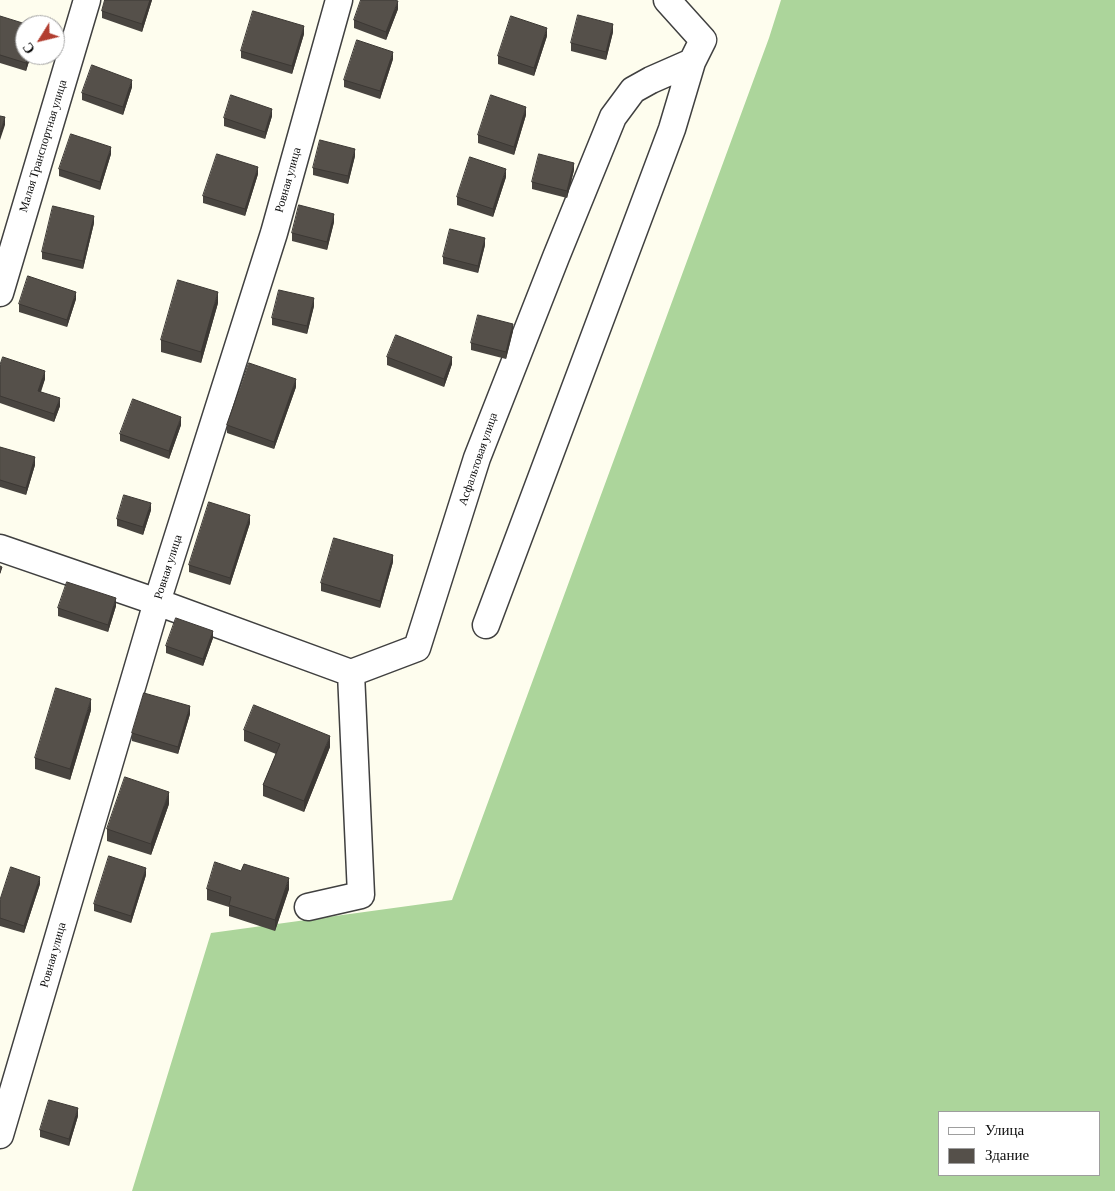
<!DOCTYPE html>
<html>
<head>
<meta charset="utf-8">
<style>
  body { margin:0 }
  #map { position:relative; width:1115px; height:1191px; overflow:hidden; background:#fefdee; font-family:"Crimson Pro",serif }
  canvas { display:block }
  .legend { position:absolute; left:938px; top:1111px; width:162px; height:65px; box-sizing:border-box; background:#fff; border:1px solid #9e9e9e; margin:0; padding:6px 9px; list-style:none; font-size:15px; color:#0d0d0d }
  .legend li { display:flex; align-items:center; gap:10px; height:25px }
  .legend b { width:25px; border:1px solid #9e9e9e }
  .north { position:absolute; left:15px; top:15px; width:50px; height:50px; box-sizing:border-box; background:#fff; border:1px solid #9e9e9e; border-radius:50%; rotate:234deg; font-size:14px; font-weight:700; line-height:20px; text-align:center; color:#0d0d0d }
  .north::after { content:''; display:block; margin:auto; width:18px; height:22px; background:#b23e30; clip-path:polygon(50% 0,100% 100%,50% 72%,0 100%) }
</style>
</head>
<body>
<div id="map">
<canvas width="1115" height="1191"></canvas>
<ul class="legend">
<li><b style="height:6px;background:#fff"></b>Улица</li>
<li><b style="height:14px;background:#55504a"></b>Здание</li>
</ul>
<div class="north">С</div>
</div>
<script>
const g = document.querySelector('canvas').getContext('2d');
g.lineJoin = 'round';
function fillPath(path, color) { g.fillStyle = color; g.fill(path, 'evenodd'); }
function strokePath(path, color, width, dash) { g.strokeStyle = color; g.lineWidth = width; g.lineCap = dash ? 'butt' : 'round'; g.setLineDash(dash || []); g.stroke(path); }
function write(font, color, halo, rows, align = 'center') {
  g.font = font + ' "Crimson Pro",serif'; g.lineWidth = 5; g.setLineDash([]); g.textBaseline = 'middle'; g.strokeStyle = halo; g.fillStyle = color; for (const [text, x, y, turn = 0] of rows) {
    g.save(); g.translate(x, y); g.rotate((+turn || 0) * Math.PI / 180); g.textAlign = isNaN(turn) ? turn : align; if (halo) g.strokeText(text, 0, 0); g.fillText(text, 0, 0); g.restore();
  }
}
const forest = new Path2D(`
  M781,0H1115V1191H132L211,933L452,900L769,38ZM939,1112H1099V1175H939Z`);
const minor = new Path2D(`
  M0,293L87,0
  M0,548L157,602L351,673
  M486,625L672,129L692,62
  M351,673L417,648L477,458L556,257L613,117L633,90L651,80L692,62L703,40L667,0
  M308,907L361,895L351,673
  M0,1135L157,602L274,233L339,0`);
const wall = new Path2D(`
  M105,0H152L142,32L102,18V11Z
  M398,9L386,40L354,28V20Z
  M0,16L25,55H31L26,71L0,63Z
  M613,32L606,60L571,51V43Z
  M304,34L292,74L241,58V51Z
  M547,36L534,76L498,64V56Z
  M393,59L380,99L344,87V80Z
  M132,87L123,115L82,100V93Z
  M526,115L514,155L478,143V135Z
  M272,116L265,139L224,126V118Z
  M111,154L100,190L59,176V169Z
  M355,156L348,184L313,175V168Z
  M574,170L567,198L532,189V182Z
  M258,174L245,216L203,203V196Z
  M506,177L493,217L457,205V197Z
  M334,222L327,250L292,241V233Z
  M94,223L83,269L42,259V252Z
  M485,245L478,273L443,264V257Z
  M76,299L67,327L19,312V304Z
  M218,303L201,363L161,352V340Z
  M314,306L307,334L272,325V318Z
  M513,331L506,359L471,350V343Z
  M387,357L452,364L444,387L387,365Z
  M0,365L45,379L41,392L60,406L54,422L0,403Z
  M296,387L274,449L227,433V425Z
  M181,425L169,459L120,441V434Z
  M0,447L35,465L26,495L0,487Z
  M151,510L143,535L117,526V519Z
  M250,523L230,585L189,572V565Z
  M393,562L380,608L321,591V583Z
  M116,606L108,632L58,616V608Z
  M213,638L203,666L166,653V646Z
  M91,710L70,780L35,769V758Z
  M190,714L178,754L132,741V733Z
  M244,730L330,747L304,812L263,796V785L276,754L244,741Z
  M169,804L151,855L107,841V829Z
  M241,871L289,889L275,931L229,916V907L207,900V889Z
  M146,875L131,923L94,911V904Z
  M40,884L24,933L0,926V900Z
  M78,1116L69,1146L40,1137V1130Z`);
const shadedWall = new Path2D(`
  M150,0H152L142,32V24Z
  M398,1V9L386,40V32Z
  M613,24V32L606,60V52Z
  M304,26V34L292,74V66Z
  M547,28V36L534,76V68Z
  M393,52V59L380,99V91Z
  M28,55H31L26,71V63Z
  M132,80V87L123,115V107Z
  M526,107V115L514,155V147Z
  M272,109V116L265,139V132Z
  M5,117V125L0,140V133Z
  M111,147V154L100,190V182Z
  M355,149V156L348,184V176Z
  M574,163V170L567,198V191Z
  M258,167V174L245,216V209Z
  M506,169V177L493,217V209Z
  M334,214V222L327,250V242Z
  M94,216V223L83,269V261Z
  M485,238V245L478,273V266Z
  M76,292V299L67,327V320Z
  M218,292V303L201,363V352Z
  M314,298V306L307,334V326Z
  M513,324V331L506,359V352Z
  M452,357V364L444,387V379Z
  M45,371V379L38,398V391Z
  M296,379V387L274,449V442Z
  M60,398V406L54,422V414Z
  M181,417V425L169,459V451Z
  M35,457V465L26,495V488Z
  M151,503V510L143,535V527Z
  M250,515V523L230,585V578Z
  M393,555V562L380,608V601Z
  M116,598V606L108,632V625Z
  M213,631V638L203,666V659Z
  M91,699V710L70,780V769Z
  M190,706V714L178,754V747Z
  M330,736V747L304,812V801Z
  M169,792V804L151,855V844Z
  M146,868V875L131,923V916Z
  M40,877V884L24,933V926Z
  M289,878V889L275,931V920Z
  M78,1108V1116L69,1146V1139Z`);
const building = new Path2D(`
  M105,0H150L142,24L102,11Z
  M361,0H394L398,1L386,32L354,20Z
  M253,11L304,26L292,66L241,51Z
  M578,15L613,24L606,52L571,43Z
  M0,16L29,25H25V55H28L26,63L0,55Z
  M511,16L547,28L534,68L498,56Z
  M357,40L393,52L380,91L344,80Z
  M92,65L132,80L123,107L82,93Z
  M231,95L272,109L265,132L224,118Z
  M491,95L526,107L514,147L478,135Z
  M0,116L5,117L0,133Z
  M71,134L111,147L100,182L59,169Z
  M320,140L355,149L348,176L313,168Z
  M217,154L258,167L245,209L203,196Z
  M539,154L574,163L567,191L532,182Z
  M470,157L506,169L493,209L457,197Z
  M299,205L334,214L327,242L292,233Z
  M53,206L94,216L83,261L42,252Z
  M450,229L485,238L478,266L443,257Z
  M28,276L76,292L67,320L19,304Z
  M178,280L218,292L201,352L161,340Z
  M279,290L314,298L307,326L272,318Z
  M478,315L513,324L506,352L471,343Z
  M396,335L452,357L444,379L387,357Z
  M3,357L45,371L38,391L60,398L54,414L0,396V365Z
  M249,363L296,379L274,442L227,425Z
  M133,399L181,417L169,451L120,434Z
  M0,447L35,457L26,488L0,480Z
  M124,495L151,503L143,527L117,519Z
  M209,502L250,515L230,578L189,565Z
  M334,538L393,555L380,601L321,583Z
  M0,566L2,567L0,573Z
  M67,582L116,598L108,625L58,608Z
  M176,618L213,631L203,659L166,646Z
  M56,688L91,699L70,769L35,758Z
  M144,693L190,706L178,747L132,733Z
  M254,705L330,736L304,801L263,785L280,744L244,730Z
  M125,777L169,792L151,844L107,829Z
  M109,856L146,868L131,916L94,904Z
  M215,862L241,871L244,864L289,878L275,920L229,905L231,897L207,889Z
  M11,867L40,877L24,926L0,918V900Z
  M49,1100L78,1108L69,1139L40,1130Z`);
const streetNames = [
  ["Малая Транспортная улица",43,146,-73],
  ["Ровная улица",288,180,-74],
  ["Асфальтовая улица",478,459,-71],
  ["Ровная улица",168,567,-72],
  ["Ровная улица",53,955,-74]
];
fillPath(forest, '#acd59b');
strokePath(minor, '#404040', 29);
strokePath(minor, '#fff', 26);
fillPath(wall, '#494540');
fillPath(shadedWall, '#3c3834');
fillPath(building, '#55504a');
strokePath(building, '#3c3834', 1);
write('12px', '#0d0d0d', '#fff', streetNames);
</script>
</body>
</html>
